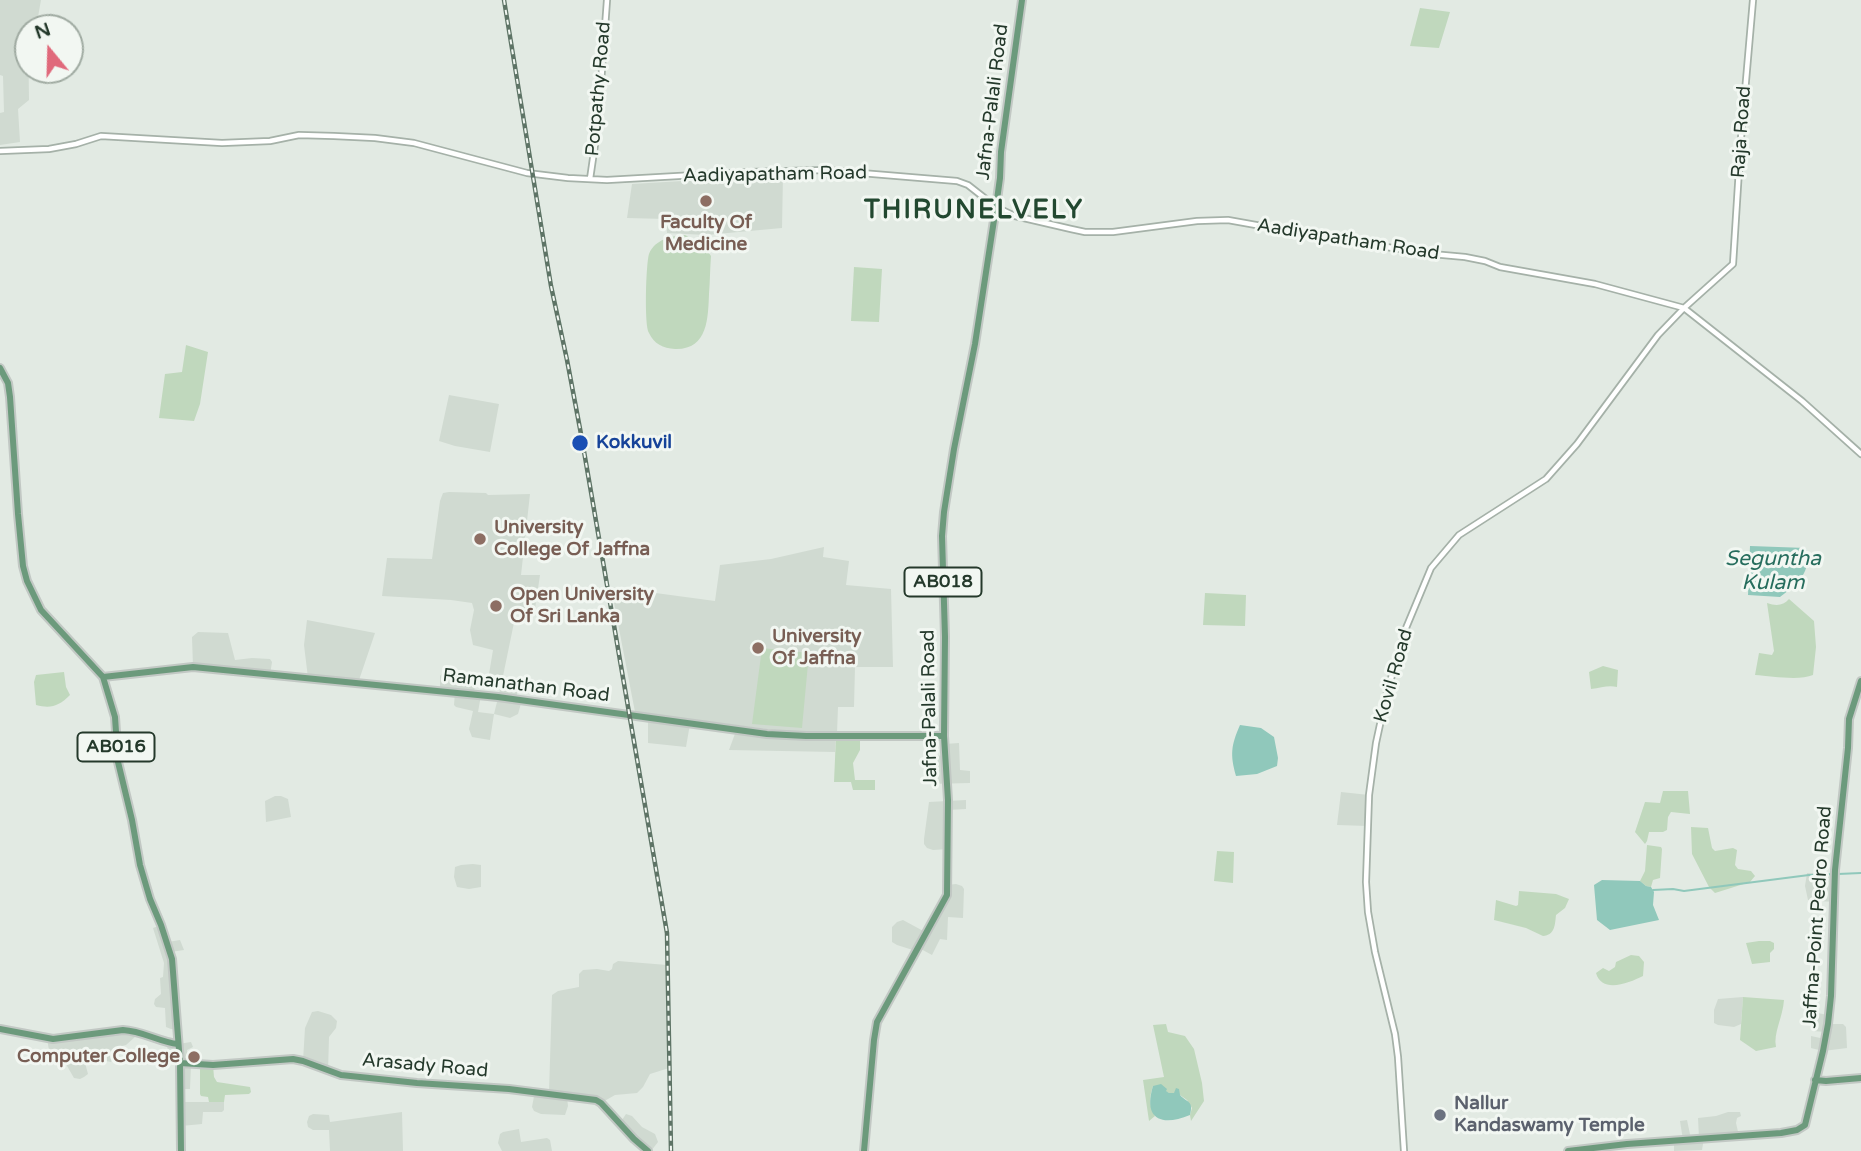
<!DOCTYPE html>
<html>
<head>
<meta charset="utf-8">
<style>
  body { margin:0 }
  #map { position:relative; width:1861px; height:1151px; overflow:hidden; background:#e2eae3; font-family:"Varela Round",sans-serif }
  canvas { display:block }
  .north { position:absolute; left:14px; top:14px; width:70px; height:70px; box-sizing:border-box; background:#f2f7f2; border:2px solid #a0aba2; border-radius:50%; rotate:341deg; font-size:19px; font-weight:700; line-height:28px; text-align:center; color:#24392b }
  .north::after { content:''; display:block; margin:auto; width:24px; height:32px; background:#e0697b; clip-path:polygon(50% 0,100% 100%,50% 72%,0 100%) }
</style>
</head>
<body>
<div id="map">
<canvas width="1861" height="1151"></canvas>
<div class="north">N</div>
</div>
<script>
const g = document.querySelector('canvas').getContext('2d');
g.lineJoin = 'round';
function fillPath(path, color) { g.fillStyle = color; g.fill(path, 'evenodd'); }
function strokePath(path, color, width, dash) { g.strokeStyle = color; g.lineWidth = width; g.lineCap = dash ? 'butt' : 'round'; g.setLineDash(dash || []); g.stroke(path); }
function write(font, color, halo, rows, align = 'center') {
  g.font = font + ' "Varela Round",sans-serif'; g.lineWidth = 6; g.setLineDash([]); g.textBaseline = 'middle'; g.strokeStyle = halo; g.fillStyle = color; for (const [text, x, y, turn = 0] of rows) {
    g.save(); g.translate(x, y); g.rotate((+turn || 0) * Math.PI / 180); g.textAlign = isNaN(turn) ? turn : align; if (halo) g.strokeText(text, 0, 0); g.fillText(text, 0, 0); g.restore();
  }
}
const built = new Path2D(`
  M0,0H41L36,28H28L29,100L18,109L20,142L0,145V113L4,112L3,76L0,75Z
  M783,175L782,228L706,235L667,233L666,219L627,218L632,184Z
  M449,395L499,404L490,452L455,446L439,441Z
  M449,492L486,493L488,495L530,494L521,575H540L534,616L516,613L503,676L489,674L493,650L473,645L470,630L474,610L472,603L451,600L382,596L387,558L432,559L440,501L443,493Z
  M824,547L823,557L849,561L846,585L891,589L893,667H855L854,707H838L837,733L782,731L635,712L611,587L715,601L720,565L771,559Z
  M307,620L375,633L358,683L308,678L304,645Z
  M198,632L228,633L235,660L252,658L270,659L272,662L270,675L193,667L192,637Z
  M444,671L453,673L454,681L475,682L474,694L481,695L478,712L494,714L503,678L518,681L519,685L516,699L522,700L518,714L510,718L494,714L490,740L472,737L469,729L473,711L456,707L454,705L455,692L440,691V676Z
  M648,718L690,724L686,747L648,743Z
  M736,731L836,736L835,752L729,750Z
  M959,743L960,770L970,771V783L931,784L928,768L930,759L933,755L945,756V744Z
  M1341,792L1369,795L1368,826L1337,825Z
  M275,796H281L288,799L291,817L266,822L265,801Z
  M966,800V809L947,810L948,849L933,850L927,848L924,844V839L929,802Z
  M473,864L481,865V887L469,889L457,887L454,877L455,867L461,865Z
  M1807,873L1834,874L1833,902L1808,900L1805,886Z
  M956,884L962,886L964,889L963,918L948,917L947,940L940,939L932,955L919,948L916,951L897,945L892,942V927L897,922L903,920L927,933L942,907L947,885Z
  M161,925L168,942L180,940L184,950L171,952L177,1029H171L166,1027L165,1008L156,1007L154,1004L155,999L161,994L160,978L163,977L164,963L153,928Z
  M618,961L667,965L669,1068L650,1074L643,1087L637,1093L615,1095L601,1103L567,1097L568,1106L565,1115L541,1114L534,1111L532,1107L535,1091L549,1093L552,995L558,991L579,987V974L583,970L597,969L609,971L612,969L613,964Z
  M1743,997L1741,1024L1734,1027L1718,1025L1714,1023V1010L1718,999Z
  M318,1011L331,1015L337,1021L336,1028L329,1037L328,1072L303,1061L305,1028L312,1012Z
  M1817,1013L1829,1015L1828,1024H1843L1846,1027L1847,1048L1823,1051L1811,1048V1036L1825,1039L1826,1032L1813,1031L1811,1029L1812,1025L1816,1023V1020L1813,1019V1016Z
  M123,1030L136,1034L135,1037L126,1045L114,1048L115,1057L111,1062L106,1061L103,1055L99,1052L87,1055L85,1063L88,1074L84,1077L80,1079L74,1078L63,1059L51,1061L47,1039Z
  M166,1042L178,1044L191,1042L193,1047L187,1050V1053L200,1055V1064H191L190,1089H181L180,1063L170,1060Z
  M181,1102H224V1110L222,1112H203L202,1124L181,1126Z
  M402,1112L403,1151H330L329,1130H313L308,1127L307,1122L309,1116L313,1114L329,1115L330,1122Z
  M1728,1112H1740L1741,1116L1737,1118L1736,1123L1739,1136L1704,1138L1702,1150L1674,1151V1140H1683L1680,1121L1687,1120L1691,1139L1699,1138L1698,1118L1716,1116Z
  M626,1114L632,1116L642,1127L655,1134L658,1142L651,1151L620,1123Z
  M519,1129L521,1142L547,1138L550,1140L552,1151H502L498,1143L500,1134L503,1132Z`);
const green = new Path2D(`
  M1420,8L1450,12L1439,48L1410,46Z
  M685,235C697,241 704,245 711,256C710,269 710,281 709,294C708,318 708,350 675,349C663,348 654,344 649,333C644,326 646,263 649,254C655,239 672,236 685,235Z
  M854,267L882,269L879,322L851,321Z
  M186,345L208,352L200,404L194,421L159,418L165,374L182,372Z
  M1205,593L1246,595L1245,626L1203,625Z
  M1789,599L1814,621L1816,647L1813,675C1799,681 1771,676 1755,675L1759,653L1772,655L1774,651L1767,603C1776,606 1783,606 1789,599Z
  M762,648L809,653L802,728L752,724Z
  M1603,666L1618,670L1617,687C1608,685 1601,688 1591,689L1589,672Z
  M64,672L66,687L70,695C59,706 51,709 36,705L34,682L36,675Z
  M836,736H860V750L853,763L855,780H875V790H853L851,782H834Z
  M1663,791H1688L1690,814L1671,812L1668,817L1667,830L1663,832H1649L1647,841L1645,844L1635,832L1645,802L1660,803Z
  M1691,827L1708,828L1712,848L1715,851L1733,848L1737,850L1735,865L1738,869L1751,871L1755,876L1750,882L1715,893L1709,887L1692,854Z
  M1647,845L1661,847L1662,849L1660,878L1653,880L1651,887L1646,886L1640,881L1645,871Z
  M1217,851L1234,852L1233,883L1214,881Z
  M1519,891L1556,894L1569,899L1565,908L1556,915C1555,925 1555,935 1543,936L1526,928L1494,920L1496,900L1516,906L1518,905Z
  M1759,941H1770L1774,943V949L1770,953V962L1752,964L1746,943Z
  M1631,955L1639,956L1644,962L1643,976C1629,983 1602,994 1596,973L1603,968L1609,971L1615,967L1616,962Z
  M1743,997L1784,1000C1783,1017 1773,1033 1776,1047L1756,1051L1740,1040Z
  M1166,1024L1168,1032L1185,1036L1194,1049L1202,1083L1204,1101L1191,1121L1190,1115L1192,1108L1187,1100L1180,1095L1174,1093H1169L1153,1086C1149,1098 1149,1105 1155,1116L1149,1121L1143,1080L1164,1077L1153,1025Z
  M200,1064L213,1065L214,1077L217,1082L250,1087L251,1092L249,1094L225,1095L224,1102H209L208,1097L201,1096L200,1094Z`);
const water = new Path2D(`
  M1750,546L1806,548C1812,573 1798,583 1780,597L1748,595Z
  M1240,725L1261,728L1274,737L1278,758L1277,766L1257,774L1236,776C1230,754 1231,746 1240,725Z
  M1602,880L1640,881L1646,886L1651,887L1654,892L1653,905L1659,920L1610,930L1597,920L1594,885Z
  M1161,1084L1167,1089L1166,1091L1169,1093H1174L1176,1088L1179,1089L1180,1095C1187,1103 1194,1100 1190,1115C1161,1127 1143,1119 1153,1086Z`);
const stream = new Path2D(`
  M1838,874L1861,873
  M1653,890L1673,889L1684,891L1809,875L1833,874`);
const minor = new Path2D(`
  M0,151L49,149L76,144L101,136L222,143L270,141L299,135L334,136L375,138L414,143L527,173L568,178L607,180L749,172L825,170L957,181L968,185L996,207L1015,216L1071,229L1085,232H1113L1197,221L1228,220L1334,239L1432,254L1465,257L1485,261L1500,267L1595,284L1684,308L1802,401L1861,454
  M590,179L598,124L607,0
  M1404,1151L1398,1057L1395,1034L1375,952L1368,912L1366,882L1369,795L1376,743L1387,692L1406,628L1431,568L1459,535L1546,479L1577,444L1658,335L1684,308L1733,264L1741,138L1753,0`);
const major = new Path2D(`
  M0,368L8,383L10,397L18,514L23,566L27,581L41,610L103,677L115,717L118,762L132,820L140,865L150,899L161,925L172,959L180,1063L181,1151
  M103,677L193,667L498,697L767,734L806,736H944
  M0,1029L53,1039L123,1030C143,1031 159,1042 178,1044
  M180,1063L213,1065L293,1059L303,1061L341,1075L417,1083L509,1089L596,1100L601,1103L634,1139L648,1151
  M1815,1080L1826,1081L1861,1078
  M864,1151L874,1040L877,1022L947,895L948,800L944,736L945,637L942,536L944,512L954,449L975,344L996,207L1000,178L1001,152L1022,0
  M1568,1151L1627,1144L1781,1133L1797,1130L1805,1125L1823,1051L1828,1024L1831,996L1835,870L1848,748L1849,719L1861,681`);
const rail = new Path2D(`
  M504,0L551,286L567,360L581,434L667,933L671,1151`);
const markers = [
  [706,201,7,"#8d6e63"],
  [580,443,9,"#1a4fb4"],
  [480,539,7,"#8d6e63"],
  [496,606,7,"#8d6e63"],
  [758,648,7,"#8d6e63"],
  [194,1057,7,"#8d6e63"],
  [1440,1115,7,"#6b7280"]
];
const shields = [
  [943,582,77],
  [116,747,77]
];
const shieldNames = [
  ["AB018",943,582],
  ["AB016",116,747]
];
const streetNames = [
  ["Potpathy Road",599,89,-85],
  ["Jafna-Palali Road",993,102,-83],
  ["Raja Road",1742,132,-86],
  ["Aadiyapatham Road",775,175,-1],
  ["Aadiyapatham Road",1348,240,9],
  ["Kovil Road",1394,676,-74],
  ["Ramanathan Road",526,686,7],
  ["Jafna-Palali Road",930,708,-91],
  ["Jaffna-Point Pedro Road",1818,917,-86],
  ["Arasady Road",425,1066,5]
];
const educationNames = [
  ["Faculty Of",706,223,"center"],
  ["Medicine",706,245,"center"],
  ["University",494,528],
  ["College Of Jaffna",494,550],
  ["Open University",510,595],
  ["Of Sri Lanka",510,617],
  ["University",772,637],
  ["Of Jaffna",772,659],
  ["Computer College",180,1057,"right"]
];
const transitNames = [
  ["Kokkuvil",596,443]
];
const worshipNames = [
  ["Nallur",1454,1104],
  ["Kandaswamy Temple",1454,1126]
];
const waterNames = [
  ["Seguntha",1773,559],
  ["Kulam",1773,583]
];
const districtNames = [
  ["THIRUNELVELY",974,211]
];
fillPath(built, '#d0dad1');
fillPath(green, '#c0d8bd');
fillPath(water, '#90c8bb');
strokePath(stream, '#90c8bb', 2);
strokePath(minor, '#a5b1a8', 8);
strokePath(major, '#c2c8c4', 10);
strokePath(minor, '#fff', 4.5);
strokePath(major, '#6c9a7c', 6);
strokePath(rail, '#5e7466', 4.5);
strokePath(rail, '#f2f7f2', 2, [5]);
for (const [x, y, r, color] of markers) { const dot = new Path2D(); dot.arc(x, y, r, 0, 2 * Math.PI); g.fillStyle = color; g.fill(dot); strokePath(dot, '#f2f7f2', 2.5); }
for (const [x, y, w] of shields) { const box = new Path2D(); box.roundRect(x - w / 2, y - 14.5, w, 29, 5); g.fillStyle = '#f2f7f2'; g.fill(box); strokePath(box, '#24392b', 2); }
write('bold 18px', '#24392b', null, shieldNames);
write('19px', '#24392b', '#f2f7f2', streetNames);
write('bold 19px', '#785e54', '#f2f7f2', educationNames, 'left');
write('bold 19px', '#164399', '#f2f7f2', transitNames, 'left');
write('bold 19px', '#5b616d', '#f2f7f2', worshipNames, 'left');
write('italic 21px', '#266d5d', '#f2f7f2', waterNames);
g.letterSpacing = '2px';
write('bold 26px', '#224830', '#f2f7f2', districtNames);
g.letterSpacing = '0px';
</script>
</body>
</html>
